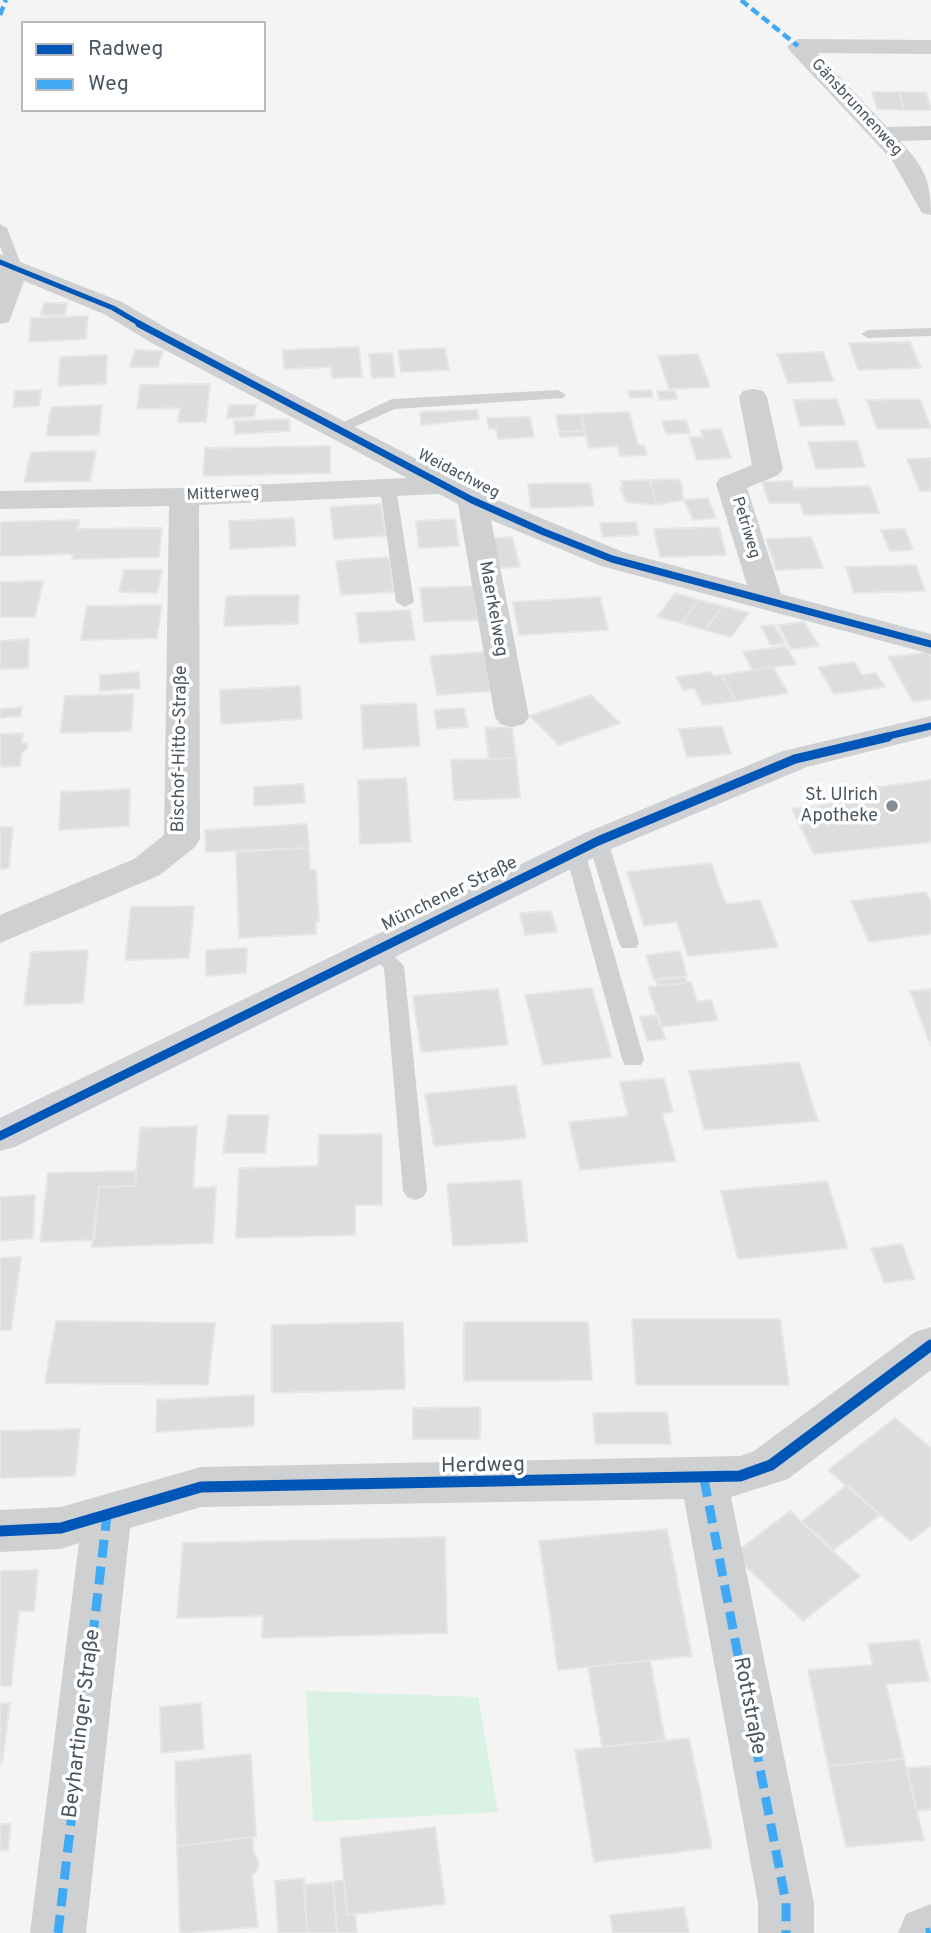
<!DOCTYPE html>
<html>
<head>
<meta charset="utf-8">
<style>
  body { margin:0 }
  #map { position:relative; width:931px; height:1933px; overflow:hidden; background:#f4f4f4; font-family:Overpass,sans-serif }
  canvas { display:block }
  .legend { position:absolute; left:21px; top:21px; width:245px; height:91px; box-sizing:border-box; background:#fff; border:2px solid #b7bbc0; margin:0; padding:9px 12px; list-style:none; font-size:21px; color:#4a5661 }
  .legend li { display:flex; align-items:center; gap:14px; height:35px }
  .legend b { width:35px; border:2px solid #b7bbc0 }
</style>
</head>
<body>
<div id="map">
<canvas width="931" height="1933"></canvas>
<ul class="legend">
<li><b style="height:9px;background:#0057b8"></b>Radweg</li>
<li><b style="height:9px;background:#3fa9f5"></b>Weg</li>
</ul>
</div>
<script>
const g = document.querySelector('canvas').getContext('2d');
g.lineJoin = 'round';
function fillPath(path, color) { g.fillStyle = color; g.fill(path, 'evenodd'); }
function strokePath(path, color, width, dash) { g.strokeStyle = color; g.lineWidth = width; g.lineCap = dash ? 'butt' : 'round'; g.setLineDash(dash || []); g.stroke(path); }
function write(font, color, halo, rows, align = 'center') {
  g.font = font + ' Overpass,sans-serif'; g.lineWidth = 7; g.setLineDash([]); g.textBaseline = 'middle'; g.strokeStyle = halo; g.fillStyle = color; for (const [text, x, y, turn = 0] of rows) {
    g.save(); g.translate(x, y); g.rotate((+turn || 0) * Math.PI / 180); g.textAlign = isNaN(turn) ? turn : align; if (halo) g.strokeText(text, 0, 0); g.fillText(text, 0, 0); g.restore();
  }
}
const green = new Path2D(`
  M306,1691L478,1697L498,1812L313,1822Z`);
const building = new Path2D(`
  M872,92H899L904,110L877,109Z
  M899,92H926L931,110H904Z
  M44,303H67L65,315H41Z
  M88,316L86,339L29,342L31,318Z
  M910,342L921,368L858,370L849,343Z
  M359,347L362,377L332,378L331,367L284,369L283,350Z
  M445,348L449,370L401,372L398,350Z
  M135,350L163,351L158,367H130Z
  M823,352L834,381L788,383L777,354Z
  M392,353L395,377L372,378L369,354Z
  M698,354L710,387L669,389L658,356Z
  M107,355L106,384L58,386L60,357Z
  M210,384L206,422H178L180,408L137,409L140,385Z
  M41,390L39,406L13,407L15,391Z
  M651,390L653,397L630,398L628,391Z
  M657,391H675L677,399L660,400Z
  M837,399L845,425L800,426L793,400Z
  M920,399L931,428L877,429L867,400Z
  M102,405L99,435L46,436L51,407Z
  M229,405H256L254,417L227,418Z
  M477,410L479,419L421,425L420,412Z
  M629,412L638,445H644L647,455L620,456L617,446L589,448L581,414Z
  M581,414L584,431L559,432L556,415Z
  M530,417L534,437L498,439L496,429H489L487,418Z
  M289,419L290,431L235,434L234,421Z
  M686,420L690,433L666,434L662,421Z
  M721,429L731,458L697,460L689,437H703L701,430Z
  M584,431L586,436L560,437L559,432Z
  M857,441L865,467L816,469L808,442Z
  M330,446V473L203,476L205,448Z
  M96,451L90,481L24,482L31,452Z
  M931,458V491H920L907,459Z
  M678,479L682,485L683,500L656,505L650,480Z
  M650,480L656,505L626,502L620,488L623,487L621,481Z
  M792,481L794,488L870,486L879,513L804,515L800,503H769L762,482Z
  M590,483L594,506L531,508L528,484Z
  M708,498L716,518L693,520L684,500Z
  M381,504L386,536L334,539L330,507Z
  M294,518L296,546L230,549L229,521Z
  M455,519L459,546L419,548L416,521Z
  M80,520L78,529L162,528L159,557L72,559L73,554L0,556V522Z
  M636,522L639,535L603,537L600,523Z
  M719,527L726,555L660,557L654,529Z
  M905,529L913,550L890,551L881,530Z
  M512,537L520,567L493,568L486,539Z
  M811,537L823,568L776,570L766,539Z
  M389,557L394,592L341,595L336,561Z
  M916,565L925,591L854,593L846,567Z
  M124,570H162L157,593L119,592Z
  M43,581L35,617H0V582Z
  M473,586L478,620L424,622L420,588Z
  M675,593L699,600L681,623L657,617Z
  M299,595L298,624L224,626L226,596Z
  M600,597L608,630L519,635L513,602Z
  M699,600L723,606L705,630L681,623Z
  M162,605L157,638L81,640L87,606Z
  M723,606L749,613L731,637L705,630Z
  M410,610L415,640L360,643L356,613Z
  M804,622L819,646L791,649L778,625Z
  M774,625L785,643L771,645L761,626Z
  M29,639L28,668L0,669V641Z
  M786,646L796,664L752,670L743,652Z
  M484,652L492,691L437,695L430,656Z
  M931,652V699L913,702L888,657Z
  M854,662L862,675L876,673L885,687L834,694L818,667Z
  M773,667L788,693L736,701L722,675Z
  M139,672L140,688L100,691V675Z
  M711,672L713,676L722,675L736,701L703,705L694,688L683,690L676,677Z
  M300,686L302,719L221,724L220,690Z
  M134,694L131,731L60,733L65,696Z
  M591,695L620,723L559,745L530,716Z
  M416,703L420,746L363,749L361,705Z
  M22,707L21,716L0,718V709Z
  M464,708L468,727L437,729L434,710Z
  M722,726L731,754L687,757L679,729Z
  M512,727L516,758L489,759L485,728Z
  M23,733L22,742L28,744L27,749L22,752L20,766L0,767V734Z
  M516,758L520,798L454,800L451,760Z
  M406,778L411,842L360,844L358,780Z
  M931,780V842L814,854L792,809L877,798L871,788Z
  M303,784L305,803L254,806V787Z
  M130,789L129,826L59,830L61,792Z
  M307,824L309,848L206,852L205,830Z
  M0,827H13L9,868L0,869Z
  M309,848L310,870H316L319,922H316V934L239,938L236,852Z
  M711,863L726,904L760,900L778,947L688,956L677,922L644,926L627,872Z
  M926,892L931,902V934L869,942L851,901Z
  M194,906L189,958L125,960L131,907Z
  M551,911L557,932L525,935L520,913Z
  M247,948L246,973L206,976V950Z
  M88,950L83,1003L24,1005L31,952Z
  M680,951L687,976L654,980L646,955Z
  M685,977L687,983L658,986L655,980Z
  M691,982L697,1002L711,1000L718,1020L661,1027L648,987Z
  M592,988L612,1057L543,1065L525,995Z
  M498,989L508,1045L421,1052L413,996Z
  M931,989V1046L910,991Z
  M658,1015L665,1039L647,1041L640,1017Z
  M799,1062L818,1121L704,1130L689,1071Z
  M664,1078L673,1112L662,1113L676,1161L580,1170L569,1122L628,1116L620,1082Z
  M516,1085L526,1138L434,1146L425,1094Z
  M228,1115H269L265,1153H223Z
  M197,1126L193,1188L216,1187L213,1243L92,1247L99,1187L135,1186L140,1128Z
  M382,1134V1205H355V1235L236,1238L239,1168L318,1166L319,1135Z
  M136,1171L135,1186L99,1187L94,1240L40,1242L48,1173Z
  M521,1180L528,1242L453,1246L447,1184Z
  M827,1181L848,1248L738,1259L721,1191Z
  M35,1195L33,1238L0,1241V1197Z
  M902,1244L915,1279L884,1283L871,1248Z
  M21,1257L11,1330H0V1258Z
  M632,1319H780L789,1385H636Z
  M56,1321L215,1323L208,1385L45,1383Z
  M403,1322L405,1389L272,1393V1325Z
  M464,1322H588L592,1380L464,1381Z
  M254,1395V1426L156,1432L157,1400Z
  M480,1407V1439H413V1408Z
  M667,1412L671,1444H595L593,1413Z
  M895,1418L931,1448V1525L911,1541L828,1470Z
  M80,1429L75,1476L0,1478V1431Z
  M847,1485L880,1515L833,1550L802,1521Z
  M790,1511L860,1576L803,1621L733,1554Z
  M667,1529L692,1656L558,1670L539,1541Z
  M445,1537L447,1633L262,1638L263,1616L177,1618L183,1543Z
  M38,1570L34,1611H19L11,1686H0V1571Z
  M919,1640L929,1681L886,1684L904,1759L828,1766L808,1670L873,1665L868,1644Z
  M650,1660L665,1740L602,1747L588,1667Z
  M10,1703L2,1763H0V1704Z
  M201,1703L204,1749L161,1753L160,1707Z
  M689,1738L712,1848L594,1862L575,1750Z
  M251,1754L256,1837L177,1846L175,1762Z
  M904,1759L924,1840L846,1847L828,1766Z
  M931,1766V1810L917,1811L907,1768Z
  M0,1824H11L8,1850L0,1851Z
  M435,1827L445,1904L347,1915L340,1838Z
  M253,1837L254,1854L259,1862L257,1871L252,1875L258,1927L180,1933L177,1846Z
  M304,1878L307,1933H278L275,1881Z
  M344,1880L347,1915H355L357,1933H337L333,1882Z
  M333,1882L337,1933H307L304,1885Z
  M684,1907L689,1933H613L610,1915Z`);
const service = new Path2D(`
  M0,224L7,228L22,267L20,270L8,267L0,246Z
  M931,328V336L868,338L861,334L868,330Z
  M558,390L566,395L563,398L395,409L345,431H333L331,428L392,399Z
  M388,483L396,488L414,602L405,607L396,602L380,488Z
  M598,835L608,841L639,943L636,948H622L619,943L588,841Z
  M575,846L585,852L644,1059L641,1065H625L622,1059L565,852Z
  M375,942L382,944L404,966L427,1191L423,1197L415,1200L407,1197L403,1191L384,968L365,949Z`);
const minor = new Path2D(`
  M798,39L931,40V54L817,53L887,127L931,126V140L900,141C924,167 931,180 931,215L922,213L892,160L790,51L787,46Z
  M0,254L122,302L170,330L483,494L623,552L747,585L716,484L720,478L752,465L739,397L743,391L753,389L763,391L767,397L783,469L778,475L747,488L781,594L931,634V654L601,566L491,520L529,717L524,724L512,727L500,724L495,717L458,504L439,494L199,505L200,839L195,847L160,875L0,943V915L134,859L164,835L169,506L0,509V491L184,488L407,478L150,342L104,314L24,281L9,322L0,324Z
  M931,1327V1370L788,1479L731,1497L814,1903V1933H758V1903L684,1499L201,1507L130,1528L86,1933H30L79,1543L61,1549L0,1552V1510L61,1507L201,1467L740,1456L754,1451L915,1332Z
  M931,1904V1933H898L906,1914Z`);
const secondary = new Path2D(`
  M931,716V736L807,767L611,849L15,1147L0,1151V1118L585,833L783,751Z`);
const quietFar1 = new Path2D(`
  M741,0L798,46
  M0,15L6,0`);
const quiet = new Path2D(`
  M704,1479L786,1903V1933
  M58,1933L107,1515
  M926,1933L931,1932`);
const cyclewayFar3 = new Path2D(`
  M0,262L113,308L142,325`);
const cyclewayFar2 = new Path2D(`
  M139,324L472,500L544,532L612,559L931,644
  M880,738L931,726`);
const cyclewayFar1 = new Path2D(`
  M0,1136L598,841L795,759L888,737`);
const cycleway = new Path2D(`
  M0,1531L61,1528L201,1487L740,1476L771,1465L931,1345`);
const markers = [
  [892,806,7,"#868d94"]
];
const farStreetnames = [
  ["Gänsbrunnenweg",856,108,47],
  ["Weidachweg",458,475,27],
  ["Mitterweg",223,495,-2],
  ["Petriweg",745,528,73]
];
const streetNames = [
  ["Maerkelweg",492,609,80],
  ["Bischof-Hitto-Straße",181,749,-89],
  ["Münchener Straße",450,895,-26]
];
const poiNames = [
  ["St. Ulrich",878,796],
  ["Apotheke",878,817]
];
const nearStreetnames = [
  ["Herdweg",483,1467,-1],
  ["Rottstraße",748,1706,79],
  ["Beyhartinger Straße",83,1724,-83]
];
fillPath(green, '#d9f2e3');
fillPath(building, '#ddddde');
strokePath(building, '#e5e6e7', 2);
fillPath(service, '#ced0d2');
fillPath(minor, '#ced0d2');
fillPath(secondary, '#ced0d4');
strokePath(quietFar1, '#3fa9f5', 4.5, [9, 4.5]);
strokePath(quiet, '#3fa9f5', 9, [18, 9]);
strokePath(cyclewayFar3, '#0057b8', 5);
strokePath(cyclewayFar2, '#0057b8', 7);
strokePath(cyclewayFar1, '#0057b8', 9);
strokePath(cycleway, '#0057b8', 11);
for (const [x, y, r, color] of markers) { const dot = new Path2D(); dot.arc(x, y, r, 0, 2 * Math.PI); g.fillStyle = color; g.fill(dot); strokePath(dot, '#fff', 2.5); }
write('16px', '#4a5661', '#fff', farStreetnames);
write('18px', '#4a5661', '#fff', streetNames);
write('18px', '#4a5661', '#fff', poiNames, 'right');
write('21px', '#4a5661', '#fff', nearStreetnames);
</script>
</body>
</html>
